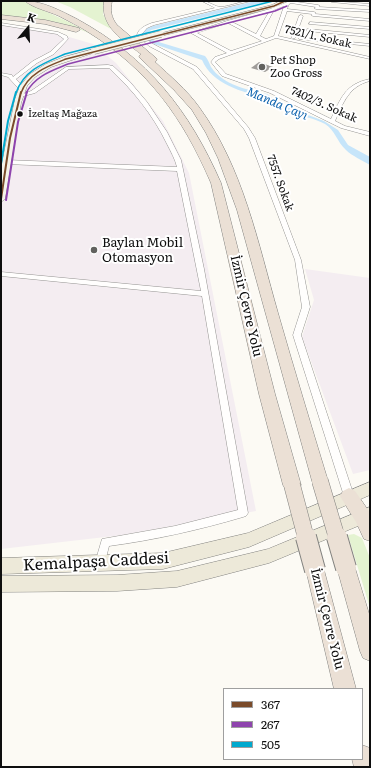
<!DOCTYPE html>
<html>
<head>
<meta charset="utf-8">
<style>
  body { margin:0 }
  #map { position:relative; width:371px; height:768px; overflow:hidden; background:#fcfaf4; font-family:Literata,serif }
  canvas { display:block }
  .frame { position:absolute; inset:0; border:2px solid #0e0e0e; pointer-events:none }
  .legend { position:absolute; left:223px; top:688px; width:140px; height:72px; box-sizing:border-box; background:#fff; border:1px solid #9f9f9f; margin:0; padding:5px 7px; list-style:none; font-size:12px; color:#0e0e0e }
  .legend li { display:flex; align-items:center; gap:8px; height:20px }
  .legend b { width:20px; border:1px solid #9f9f9f }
  .north { position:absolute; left:8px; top:8px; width:40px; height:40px; -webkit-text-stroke:3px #fff; paint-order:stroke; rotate:19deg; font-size:11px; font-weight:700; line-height:16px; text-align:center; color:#0e0e0e }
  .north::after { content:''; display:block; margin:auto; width:14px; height:18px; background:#0e0e0e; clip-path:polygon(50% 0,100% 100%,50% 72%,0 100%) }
</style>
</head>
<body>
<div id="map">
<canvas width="371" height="768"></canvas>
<div class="frame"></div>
<ul class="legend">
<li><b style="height:5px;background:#7a4b2a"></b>367</li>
<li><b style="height:5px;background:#8e44ad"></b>267</li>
<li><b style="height:5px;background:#00a9ce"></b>505</li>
</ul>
<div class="north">K</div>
</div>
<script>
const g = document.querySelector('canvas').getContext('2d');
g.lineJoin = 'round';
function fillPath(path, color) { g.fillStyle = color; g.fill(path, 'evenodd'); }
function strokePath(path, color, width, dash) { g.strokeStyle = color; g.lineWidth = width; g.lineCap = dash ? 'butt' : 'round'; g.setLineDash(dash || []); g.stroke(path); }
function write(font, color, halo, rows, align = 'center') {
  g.font = font + ' Literata,serif'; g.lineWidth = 4; g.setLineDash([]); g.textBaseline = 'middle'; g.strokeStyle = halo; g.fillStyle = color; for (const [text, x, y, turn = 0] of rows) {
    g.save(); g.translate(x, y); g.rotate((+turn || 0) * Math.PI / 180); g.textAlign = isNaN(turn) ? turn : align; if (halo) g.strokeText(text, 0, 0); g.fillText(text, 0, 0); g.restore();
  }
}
const industrial = new Path2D(`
  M1,25L59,34L93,44L116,63L163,121L189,173L256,511L123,535L1,549Z
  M305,269L370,278V470L353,474L302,337L314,300Z`);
const green = new Path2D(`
  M1,1H23L69,22L91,34C62,21 32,17 1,16Z
  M55,1H105L103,14L111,29L70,7Z
  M354,534L362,538L370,558V608L348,535Z`);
const water = new Path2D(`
  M255,1H270L151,30L146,34V36L152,40L205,56C208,59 209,63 211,67C223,85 248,90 267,94C273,97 274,101 279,104L324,121L338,130L348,145L370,157V165C362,160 352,156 346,150C337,142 335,130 325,124C307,114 278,115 266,98C242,92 212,84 202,60L151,43L141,35L146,29L153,26Z`);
const building = new Path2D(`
  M259,62L273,67L265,72L251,68Z`);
const street = new Path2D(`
  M202,1C209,1 215,7 221,7C231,6 241,1 251,1L154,25L147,28L141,35L153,44L197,67L248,127L255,138L301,260L310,307L301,335L354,496L352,499L349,500L346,499L344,496L293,335L302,307L295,260L249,138L244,129L193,69L149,46L137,35C138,29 146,25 152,23L215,8Z
  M290,1L318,5L320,6L319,7L370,10V12L316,9L314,8L316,7L291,3L289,4L287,9L314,12L316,13L315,14L370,19V21L313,16L311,15L312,14L287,11L278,36L370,57V59L276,38L219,59L215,62L226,74L274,91L331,119C341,98 345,84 370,79V81C349,86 343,103 335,121L345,126L370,132V136L341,128L270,93L222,76L211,62L215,57L227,53L191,33L227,21L270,9ZM284,6L274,36L266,39L260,36L274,10ZM269,12L256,34L232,22ZM228,23L262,41L231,51L197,33Z
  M330,1L370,4V6L332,2Z
  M301,15L303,16L295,38L291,39L299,16Z
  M310,22L370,27V29L309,24Z
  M1,23L58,32L67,36L68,39L54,54L37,63L16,79L24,88V90H20L8,77L1,75V73L12,75L13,77L33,61L50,52L64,39L57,34L1,25Z
  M308,29L370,35V37L307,31L306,30Z
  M301,37L370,44V46L299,39V38Z
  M108,65L113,66L130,82L147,102L167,132L181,160L204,269L248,513L246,516L243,517C199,530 154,540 109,546L104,566L100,568L96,566L95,563L102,539L175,526L238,510L202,296L1,276V272L201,291L177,171L6,164L3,162L6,160L177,167C175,159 171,152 167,144C153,115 133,90 109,68L69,69L35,93L20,97L18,96L31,91L66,67Z`);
const secondary = new Path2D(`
  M280,1H288L276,7L161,36L158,34L272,5Z
  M94,49L96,50V52L51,67L35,77L27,86L21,103L5,199L1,202V168L15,99L20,86L30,74L46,64L64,57Z`);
const primary = new Path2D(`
  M370,482V495L249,547L163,569L1,574V558L163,553L248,533Z
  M370,507V521L269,563L177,587L117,591L1,592V576L117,575L177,571L268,549Z`);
const highway = new Path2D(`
  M25,1C43,1 61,11 77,19C148,58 189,110 221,183L275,394L301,485L298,490L292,492L286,490L283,485L259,394L211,183C183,118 149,70 88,32C79,26 68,21 59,16C48,11 33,8 25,1Z
  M104,1H112C110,11 111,17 117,25L156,58L157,60L155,62C170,76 187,90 199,107C243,167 258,243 278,313C294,369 311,425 328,481L326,486L320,488L314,486L312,481L237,210L218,158L206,133L192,110L174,90L140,58L139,56L141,54C123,40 100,27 104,1Z
  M1,15L45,20L79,28L80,30L76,32L45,24L1,19Z
  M349,488L355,491L370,513V541L364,539L356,522L340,496L343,491Z
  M346,559L353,562L355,568L370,617V661L363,658L360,651L337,568L339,562Z
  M315,561L322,564L324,570L356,689H334L306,570L308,564Z
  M362,745L370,748V767H354L352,759H362Z`);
const secondaryBridge = new Path2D(`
  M94,51L161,34`);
const highwayBridgeFar1 = new Path2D(`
  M320,481L337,538
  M292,485L306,538`);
const highwayBridge = new Path2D(`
  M306,537L315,570
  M337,537L346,568`);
const bus1Far1 = new Path2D(`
  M21,93C28,73 48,66 66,59L274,6L285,1`);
const bus1 = new Path2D(`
  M1,199L10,138L21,92`);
const bus2Far1 = new Path2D(`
  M26,93C35,76 51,71 68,64L275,11L287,6`);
const bus2 = new Path2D(`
  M6,200L18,122L27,92`);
const bus3Far1 = new Path2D(`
  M16,93C24,70 44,63 65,54L273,1`);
const bus3 = new Path2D(`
  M1,164L8,121L16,92`);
const markers = [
  [262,67,4,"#61615e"],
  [20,114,3.5,"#0e0e0e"],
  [94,250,4,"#61615e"]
];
const farBusnames = [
  ["İzeltaş Mağaza",28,114]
];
const farStreetnames = [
  ["7521/1. Sokak",318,37,13],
  ["7402/3. Sokak",324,105,24],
  ["7557. Sokak",280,183,70]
];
const farPoinames = [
  ["Pet Shop",270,61],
  ["Zoo Gross",270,74]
];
const farWaternames = [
  ["Manda Çayı",277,104,23]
];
const poiNames = [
  ["Baylan Mobil",102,243],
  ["Otomasyon",102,258]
];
const streetNames = [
  ["İzmir Çevre Yolu",246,306,77],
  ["İzmir Çevre Yolu",327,619,76]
];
const nearStreetnames = [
  ["Kemalpaşa Caddesi",96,562,-3]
];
fillPath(industrial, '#f4edf1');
fillPath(green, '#e4f3d1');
fillPath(water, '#c6e5fa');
fillPath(building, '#9f9c99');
strokePath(street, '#959492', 1);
strokePath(secondary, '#8c8b88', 1);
strokePath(primary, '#82827f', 1);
strokePath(highway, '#82827f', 1);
fillPath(street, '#fffefd');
fillPath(secondary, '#f5f4ea');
fillPath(primary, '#ede9d9');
fillPath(highway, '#ebe0d5');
strokePath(secondaryBridge, '#8c8b88', 7, []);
strokePath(highwayBridgeFar1, '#82827f', 17, []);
strokePath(highwayBridge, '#82827f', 22, []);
strokePath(secondaryBridge, '#f5f4ea', 6);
strokePath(highwayBridgeFar1, '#ebe0d5', 16);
strokePath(highwayBridge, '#ebe0d5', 20);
strokePath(bus1Far1, '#7a4b2a', 1.5);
strokePath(bus1, '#7a4b2a', 2);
strokePath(bus2Far1, '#8e44ad', 1.5);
strokePath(bus2, '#8e44ad', 2);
strokePath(bus3Far1, '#00a9ce', 1.5);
strokePath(bus3, '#00a9ce', 2);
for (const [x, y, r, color] of markers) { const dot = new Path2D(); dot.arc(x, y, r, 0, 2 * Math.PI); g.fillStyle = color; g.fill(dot); strokePath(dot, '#fff', 1.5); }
write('10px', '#0e0e0e', '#fff', farBusnames, 'left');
write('11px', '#0e0e0e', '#fff', farStreetnames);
write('11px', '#0e0e0e', '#fff', farPoinames, 'left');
write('italic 12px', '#0b61ad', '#fff', farWaternames);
write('13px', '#0e0e0e', '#fff', poiNames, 'left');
write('13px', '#0e0e0e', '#fff', streetNames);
write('16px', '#0e0e0e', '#fff', nearStreetnames);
</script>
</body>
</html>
